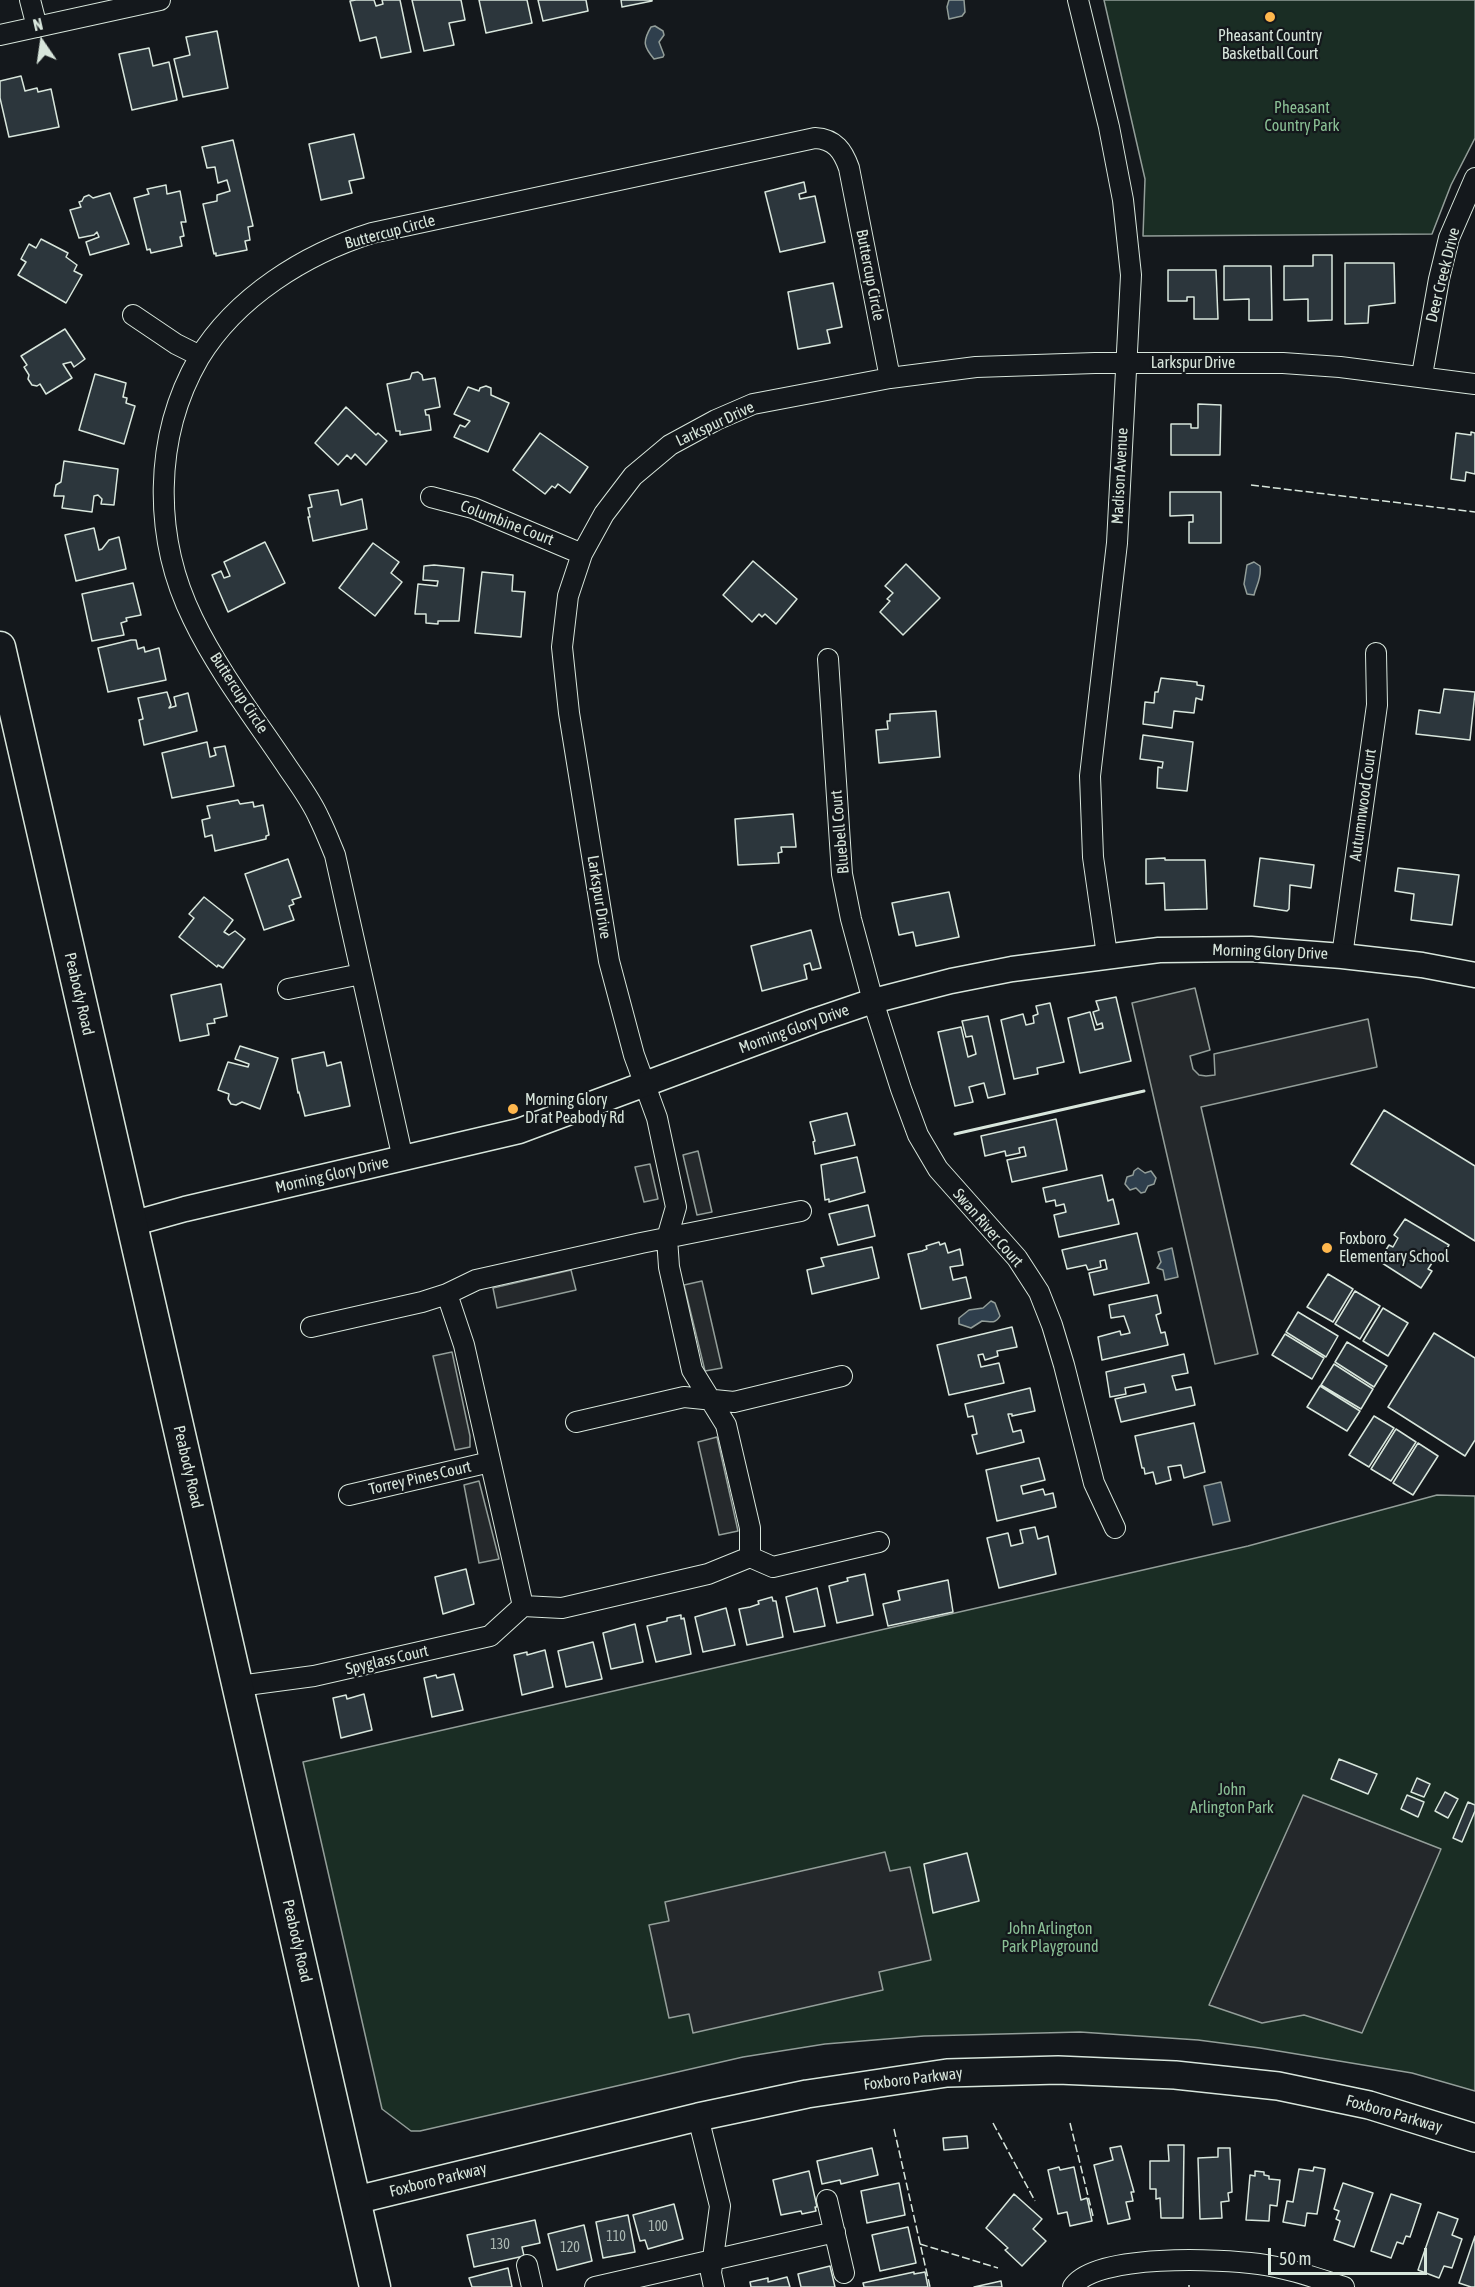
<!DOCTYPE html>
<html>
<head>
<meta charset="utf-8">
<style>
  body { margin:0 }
  #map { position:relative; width:1475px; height:2287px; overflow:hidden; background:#14181c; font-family:"Asap Condensed",sans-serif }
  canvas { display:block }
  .north { position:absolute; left:12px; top:12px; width:60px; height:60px; -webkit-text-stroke:4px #14181c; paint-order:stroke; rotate:347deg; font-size:16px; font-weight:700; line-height:24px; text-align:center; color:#d8e6dc }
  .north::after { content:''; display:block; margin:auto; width:21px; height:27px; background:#d8e6dc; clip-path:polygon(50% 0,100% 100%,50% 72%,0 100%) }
  .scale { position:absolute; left:1268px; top:2248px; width:159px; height:27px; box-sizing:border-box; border:3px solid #d8e6dc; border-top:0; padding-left:8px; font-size:18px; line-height:21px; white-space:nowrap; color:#d8e6dc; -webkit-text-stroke:4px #14181c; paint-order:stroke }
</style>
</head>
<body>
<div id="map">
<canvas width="1475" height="2287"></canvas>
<div class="north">N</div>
<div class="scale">50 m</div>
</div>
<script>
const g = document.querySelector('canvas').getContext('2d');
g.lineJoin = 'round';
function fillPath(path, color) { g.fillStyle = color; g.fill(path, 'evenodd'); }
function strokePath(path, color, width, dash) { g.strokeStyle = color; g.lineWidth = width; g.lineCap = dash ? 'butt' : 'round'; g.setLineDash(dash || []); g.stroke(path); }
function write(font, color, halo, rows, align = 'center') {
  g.font = font + ' "Asap Condensed",sans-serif'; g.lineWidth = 4.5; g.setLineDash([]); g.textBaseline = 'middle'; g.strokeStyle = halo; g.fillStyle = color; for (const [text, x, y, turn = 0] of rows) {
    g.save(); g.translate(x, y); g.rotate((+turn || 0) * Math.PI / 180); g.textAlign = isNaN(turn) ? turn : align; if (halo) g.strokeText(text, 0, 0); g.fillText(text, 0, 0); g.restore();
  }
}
const green = new Path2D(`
  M1104,0H1475V138L1451,185L1432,234L1143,236L1145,179Z
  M1437,1495L1475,1496V2091L1412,2073L1260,2048L1198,2040L1080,2032L924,2036L825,2044L743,2057L420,2131H411L382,2109L303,1762L1248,1546Z`);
const parking = new Path2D(`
  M1195,988L1210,1050L1190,1056L1193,1069L1199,1075L1206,1076L1215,1075L1214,1054L1368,1019L1377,1067L1201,1107L1258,1354L1215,1364L1132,1003Z
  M698,1151L712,1212L697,1215L683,1155Z
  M650,1164L658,1199L644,1202L635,1167Z
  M571,1270L576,1290L497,1308L493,1288Z
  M702,1281L722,1368L705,1371L684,1285Z
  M452,1352L470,1436V1447L455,1450L433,1356Z
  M717,1437L738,1531L719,1535L698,1442Z
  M479,1481L499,1559L479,1563L464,1485Z
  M1303,1795L1441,1849L1362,2033L1304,2015L1262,2023L1209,2005Z
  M885,1852L890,1871L910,1867L931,1960L879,1972L883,1990L693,2033L689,2014L669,2018L649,1925L669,1921L665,1902Z`);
const water = new Path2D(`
  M949,0H964L965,12L962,16L949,19L947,7Z
  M655,26L663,31L664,35L659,42L664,55L663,57L654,59C644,47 642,42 651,27Z
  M1254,562L1260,566C1262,578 1256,586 1254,595L1247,594L1244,584L1247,565Z
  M1138,1168L1145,1173L1151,1171L1156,1178L1154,1184L1148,1186L1145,1192L1141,1193L1136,1188L1130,1190L1125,1184L1127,1177L1133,1175L1134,1171Z
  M1172,1248L1178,1277L1165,1280L1163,1270L1157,1268L1161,1262L1158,1252Z
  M991,1301L995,1303L1000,1316C995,1325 990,1321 982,1321L971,1328L959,1324V1318L969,1310L983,1308Z
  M1221,1482L1230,1521L1213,1525L1204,1486Z`);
const building = new Path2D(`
  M356,0H374L376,6L383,4L382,0H400L411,52L381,58L376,37L360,41L350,1Z
  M412,0H461L465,20L449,23L454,45L424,51Z
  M479,0H527L532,23L486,33Z
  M538,0H586L588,11L543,21Z
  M621,0H652V1L622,7Z
  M217,31L228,88L183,97L174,59L190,55L186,37Z
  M149,48L153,66L169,62L177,100L132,110L119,54Z
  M21,76L25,91L37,88L38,92L51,89L59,127L9,137L0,98V81Z
  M354,134L364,178L349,181L352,193L321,200L309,144Z
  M233,140L253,226L248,227L250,240L245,241L247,250L216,256V253L214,254L203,204L217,201V195L230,191L227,180L218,183L215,167L207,168L202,147Z
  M804,182L806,192L799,194L800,199L815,196L825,242L780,252L765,192Z
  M166,185L167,194L180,191L186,222H181L184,236L180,237L182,246L151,253L150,249L147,250L134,198L149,194L147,189Z
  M110,193L129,244L90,255L86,242L99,237L97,232L94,235L79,238L70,210L81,207L79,202L82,201L84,197L89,195L93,198Z
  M41,239L68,253L66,257L77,265L74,271L82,275L66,303L18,275L26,262L21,259L29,244L36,248Z
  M1313,255H1332V320L1308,321V299L1284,300V266H1313Z
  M1345,263H1394L1395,303L1369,306L1368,323L1345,324Z
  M1224,266H1271L1272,320H1249V299L1224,300Z
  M1168,270H1216L1218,319H1194V297H1187V301H1168Z
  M833,283L842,327L827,330L830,343L798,349L788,292Z
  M65,329L85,359L74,367L71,362L63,364L72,378L46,394L40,384L37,386L32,385L28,379L29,375L24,367L27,365L21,356Z
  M418,372L422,375L423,380L435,378L440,407L425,410L426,415H429L431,430L400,435V431H396L387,384L410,379L412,373Z
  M95,374L126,383L123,397L127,398L126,403L135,406L124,444L79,430Z
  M486,386L491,388V395L509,403L488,452L454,437L460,425L465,427L470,421L454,414L468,387L479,391L480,388Z
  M1198,404L1221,405L1220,455H1171V424H1191V428H1198Z
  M346,407L376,435L378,433L387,441L366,465L355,454L351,459L347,455L338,465L315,443Z
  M1471,432L1475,433V474L1466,472L1465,481L1451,479L1456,433L1471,435Z
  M540,433L588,467L570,493L558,484L555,488L552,486L545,494L513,470Z
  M64,461L118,469L114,505L101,504L102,499L98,495L94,496L92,512L62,508L64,496H54L56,485L61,482Z
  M338,490L341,505L362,499L367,529L313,541L308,517H310L308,508L312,507L309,495Z
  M1170,492H1221V543H1189V522H1193V515L1170,516Z
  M94,528L99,550L102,549L109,540L119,537L126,569L76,581L65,535Z
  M265,542L285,583L228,612L212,575L221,571L224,578L230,576L224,562Z
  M373,543L399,562L391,573L402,582L375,616L339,588Z
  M753,561L797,599L776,624L765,614L762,617L759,614L752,622L723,595Z
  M906,564L940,598L903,635L880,612L890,601L887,599L893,593L885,586Z
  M434,565L464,568L459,621H438V624L426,623V614H415L418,584L437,586L438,581L423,580L424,566Z
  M482,572L513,575L512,591L525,592L521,637L475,633Z
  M133,583L141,615L126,618L127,621L121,623L124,635L92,641L82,594Z
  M131,640H136L138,649L144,647L145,652L159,648L166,680L108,692L98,648Z
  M1161,678L1197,682V685L1204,686L1202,700L1196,698L1194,713L1174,711L1172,728L1143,724L1145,702L1154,703L1155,692H1158Z
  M1444,689L1475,692L1470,740L1416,734L1419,710L1440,713Z
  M167,692L171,705L169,708L176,706L174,697L188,693L197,731L144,745L139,720L143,719L138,698Z
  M936,711L940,757L879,763L876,730L888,729L887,721H890V714Z
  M1143,735L1193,742L1187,791L1157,788L1158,767L1162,768L1163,762L1140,759Z
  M207,742L210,757L216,755L214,748L225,746L234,786L172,798L162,753Z
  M238,800L240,804L253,802L254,807L263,805L269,835L266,836V839L215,851L212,835L205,837L202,820L210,818L207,806Z
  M793,814L796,847H781L782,852L778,853L779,863L738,865L735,819Z
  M1165,858V860H1205L1207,909L1165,910L1164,883L1146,884V859Z
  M1260,858L1314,865L1311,888L1290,885L1289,909L1287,911L1254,906Z
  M288,859L301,897L292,900L294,904L289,906L294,920L264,930L245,874Z
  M1398,868L1459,875L1452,925L1411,920L1414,894L1395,891Z
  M949,892L959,937L916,946L913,932L899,935L892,903Z
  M204,897L233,920L224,932L229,935L235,931L245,939L223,968L218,965L217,967L179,937L194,918L189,914Z
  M811,930L821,968L812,970L810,963L804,965L807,979L762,991L751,946Z
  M221,984L227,1016L214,1019L215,1023L207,1024L209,1035L180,1041L171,995Z
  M1116,997L1131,1061L1080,1073L1068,1018L1090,1012L1095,1030L1103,1028L1102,1023L1097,1025L1093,1012L1099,1010L1096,1001Z
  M1050,1003L1064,1062L1037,1068L1038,1074L1014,1079L1001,1020L1023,1014L1026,1025L1034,1023L1033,1016L1038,1014L1036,1006Z
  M988,1016L1005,1094L988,1098L984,1083L969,1087L973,1102L955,1106L938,1032L961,1027L968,1057L976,1054L972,1036L966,1037L962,1021Z
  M240,1046L278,1058L260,1109L242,1102L236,1105L231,1104L228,1099L229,1094L218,1090L228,1062L248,1067L249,1064L235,1059Z
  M324,1052L327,1066L341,1062L350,1106L305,1116L299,1092L298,1093L292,1059Z
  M1384,1110L1475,1166V1241L1351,1164Z
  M847,1113L855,1145L815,1154L813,1142L815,1141L810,1122Z
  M1056,1119L1067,1170L1012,1182L1007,1160L1026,1156L1024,1147L1019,1148L1020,1153L1006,1156L1005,1151L985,1156L981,1136Z
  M857,1157L865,1192L829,1202V1199L825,1200L821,1165Z
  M1102,1175L1108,1201L1113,1199L1119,1224L1059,1237L1054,1215L1066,1212L1064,1204L1056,1206L1055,1200L1046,1202L1043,1188Z
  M868,1205L875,1236L838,1245L829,1214Z
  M1405,1219L1449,1245L1438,1262L1434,1260L1428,1269L1432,1271L1421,1288L1379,1261L1389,1245L1393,1247L1398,1238L1394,1235Z
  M1137,1233L1149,1283L1094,1295L1089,1273L1107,1269L1105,1260L1100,1261L1101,1267L1088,1270L1086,1265L1067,1269L1062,1250Z
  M939,1242L940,1245L945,1243L948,1253L960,1249L963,1265L950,1267L953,1280L966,1277L971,1298L921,1309L908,1254L922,1251L927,1249L926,1246Z
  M872,1247L879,1278L812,1294L807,1270L824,1266L821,1258Z
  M1328,1274L1353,1289L1333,1322L1307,1307Z
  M1355,1291L1380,1306L1360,1339L1335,1324Z
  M1157,1295L1161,1313L1156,1315L1161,1333L1165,1332L1168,1345L1102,1360L1098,1337L1120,1331L1121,1335L1130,1333L1124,1316L1111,1318L1109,1305Z
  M1383,1308L1408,1323L1388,1356L1363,1341Z
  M1298,1312L1338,1336L1326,1357L1286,1332Z
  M1012,1327L1017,1347L997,1351L998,1356L985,1360L983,1354L978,1355L981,1367L999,1363L1004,1383L949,1395L937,1345Z
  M1434,1333L1475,1358V1440L1465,1456L1388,1407Z
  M1285,1334L1324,1358L1312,1379L1272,1355Z
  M1347,1342L1387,1366L1374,1387L1335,1362Z
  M1184,1354L1188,1373L1172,1376L1176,1390L1191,1387L1195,1405L1121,1422L1115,1399L1146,1392L1144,1384L1125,1388L1126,1394L1110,1397L1106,1372Z
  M1334,1364L1373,1389L1361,1409L1321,1385Z
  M1320,1386L1360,1411L1347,1431L1307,1407Z
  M1030,1388L1035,1411L1012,1416V1414H1008L1013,1432L1021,1430L1024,1442L977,1454L972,1435L977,1434L973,1416L968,1417L965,1404Z
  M1374,1416L1394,1428L1369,1467L1349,1455Z
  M1194,1423L1205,1472L1184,1478L1181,1465L1168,1467L1171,1480L1156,1484L1153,1472L1145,1474L1144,1468H1142L1135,1436Z
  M1396,1429L1416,1442L1391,1481L1371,1469Z
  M1418,1443L1438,1456L1413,1495L1393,1483Z
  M1039,1458L1045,1480L1021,1486L1023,1494L1043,1489L1045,1495L1053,1493L1056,1507L997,1521L986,1470Z
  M1035,1527L1038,1539L1048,1536L1056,1574L999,1588L987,1538L1008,1533L1011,1546L1023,1543L1020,1530Z
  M466,1569L474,1604L443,1614L435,1577Z
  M865,1574L873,1615L837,1623L829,1586L848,1581L847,1578Z
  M948,1580L953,1612L888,1626L883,1604L900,1600L898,1591Z
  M817,1588L825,1626L794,1632L786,1597Z
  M772,1597L773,1601H776L783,1637L747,1645L739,1609L750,1607L759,1604L758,1601Z
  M726,1608L735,1645L703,1652L695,1617Z
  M681,1615V1619L684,1618L691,1654L656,1662L647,1626L667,1621V1618Z
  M635,1624L643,1662L611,1669L603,1633Z
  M593,1642L602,1679L566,1687L558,1651Z
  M545,1650L553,1687L522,1695L514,1655L527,1652V1655Z
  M454,1674L463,1710L432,1717L424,1678L436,1675L437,1678Z
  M364,1694L372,1730L341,1738L333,1698L346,1695L347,1699Z
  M1339,1759L1377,1774L1368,1794L1331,1779Z
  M1417,1778L1430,1784L1424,1797L1411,1792Z
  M1445,1792L1458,1799L1448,1818L1435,1811Z
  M1407,1795L1424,1802L1418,1817L1401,1809Z
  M1468,1802L1475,1805V1811L1462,1842L1453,1838Z
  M967,1853L979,1901L933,1913L924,1864Z
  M967,2136L968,2148L944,2150L943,2138Z
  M1168,2145H1184L1183,2218H1161L1160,2198L1156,2199V2189H1150V2161H1169Z
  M1121,2146L1134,2192H1131L1133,2201L1126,2202L1130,2219L1108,2224L1094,2165L1113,2160L1110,2148Z
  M872,2148L878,2175L841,2184L840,2180L822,2184L817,2161Z
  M1218,2148H1230L1232,2192L1228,2193L1229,2201L1221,2202L1222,2218L1200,2219L1198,2158L1218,2157Z
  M1059,2167L1060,2170L1074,2167L1081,2200L1087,2198L1092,2221L1070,2226L1067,2212L1058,2214L1048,2170Z
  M1314,2167L1325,2169L1317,2214L1307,2213L1305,2226L1283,2222L1287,2201L1293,2202L1299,2169L1313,2171Z
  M809,2171L817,2207H815L816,2211L802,2214L801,2211L781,2215L773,2180Z
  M1255,2171L1264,2172V2175L1269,2176V2179L1280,2180L1277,2206L1270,2205L1269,2221L1246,2220L1250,2175L1255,2176Z
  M899,2183L905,2215L867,2223L861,2191Z
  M1343,2183L1373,2193L1354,2247L1334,2240L1340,2221L1336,2219L1339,2211L1334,2209Z
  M1014,2194L1042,2219L1033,2229L1046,2241L1022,2266L1005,2250L1008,2248L986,2228Z
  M1391,2194L1421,2204L1410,2237L1406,2236L1403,2244L1397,2242L1391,2258L1371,2251Z
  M674,2204L683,2239L648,2249L645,2240L640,2241L633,2215Z
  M1438,2212L1458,2219L1452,2235L1462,2239L1452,2268L1444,2266L1439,2278L1418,2270Z
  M628,2215L635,2252L603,2258L596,2222Z
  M535,2220L540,2243L522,2247L524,2256L474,2267L467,2235Z
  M584,2225L592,2261L557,2270L548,2234Z
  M908,2227L916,2263L880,2271L872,2235Z
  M1475,2236V2287H1471L1459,2283Z
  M830,2266L835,2287H801L798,2274Z
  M508,2268L512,2287H472L469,2278Z
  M914,2272V2274L925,2272L928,2287H864L863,2283Z
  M787,2277L790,2287H751L750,2282L768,2278V2282Z
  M1001,2281L1002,2287H974Z`);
const minor = new Path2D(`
  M30,0L37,27
  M1078,0L1109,127L1123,200L1131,275L1117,543L1090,776L1093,857L1107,955
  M0,35L160,0
  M133,315L176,344L200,356
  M1422,375L1439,279L1449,238L1475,178
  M431,497L473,508L582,554
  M828,659L842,874L851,919L873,1001L901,1089L918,1135L938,1169L1017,1258L1039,1292L1052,1325L1064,1365L1094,1483L1115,1528
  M1342,956L1377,705L1376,653
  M288,989L361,974
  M403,1159L335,855C330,843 325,830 319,818C311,800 299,784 288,768C256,720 218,671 193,619C153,538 153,437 199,358C236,297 305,254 372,233L815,138C835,139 843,151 849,168L890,378
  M447,1294L464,1345L523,1606
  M311,1327L422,1302L447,1294L476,1280L641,1243L801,1211
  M576,1422L684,1397L734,1402L842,1376
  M349,1495L490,1462
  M750,1557V1528L726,1425L692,1370L669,1267L667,1238L676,1207L657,1118L634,1055L609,961L569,713L562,647L568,596L582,554L604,514L633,476L670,445L716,420L753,404L890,378L976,367L1095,363H1283L1340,367L1475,384
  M523,1606L562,1608L708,1574L750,1557L773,1567L879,1542
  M239,1686L314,1676L490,1636L523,1606
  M698,2117L720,2206L711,2273L714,2287
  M827,2200L844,2273
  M527,2265L532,2287
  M595,2287L835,2232
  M1073,2287C1094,2253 1222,2259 1259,2264C1288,2268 1316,2278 1344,2287`);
const tertiary = new Path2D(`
  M131,1224L185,1209L519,1131L814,1021L873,1001L951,981L1012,969L1159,950L1251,949L1342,956L1422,965L1475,975`);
const secondary = new Path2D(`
  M356,2200L698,2117L807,2094L947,2073L1058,2070L1175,2075L1278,2086L1369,2105L1475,2138`);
const primary = new Path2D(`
  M0,647L375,2287`);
const fence = new Path2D(`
  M1251,485L1475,512
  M993,2123L1035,2201
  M1070,2123L1093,2216
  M894,2129L930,2287
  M920,2244L998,2268
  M1189,2285V2287`);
const wall = new Path2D(`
  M955,1134L1144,1091`);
const markers = [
  [1270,17,6,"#ffb74d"],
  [513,1109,6,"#ffb74d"],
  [1327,1248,6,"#ffb74d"]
];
const numberNames = [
  ["100",658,2227],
  ["110",616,2237],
  ["130",500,2245],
  ["120",570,2248]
];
const poiNames = [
  ["Pheasant Country",1270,36,"center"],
  ["Basketball Court",1270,54,"center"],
  ["Morning Glory",525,1100],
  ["Dr at Peabody Rd",525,1118],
  ["Foxboro",1339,1239],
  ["Elementary School",1339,1257]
];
const parkNames = [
  ["Pheasant",1302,108],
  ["Country Park",1302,126],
  ["John",1232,1790],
  ["Arlington Park",1232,1808],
  ["John Arlington",1050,1929],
  ["Park Playground",1050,1947]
];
const streetNames = [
  ["Buttercup Circle",390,232,-15],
  ["Buttercup Circle",870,275,79],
  ["Deer Creek Drive",1443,275,-76],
  ["Larkspur Drive",1193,363],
  ["Larkspur Drive",715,424,-25],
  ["Madison Avenue",1120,476,-87],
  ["Columbine Court",507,523,21],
  ["Buttercup Circle",239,693,57],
  ["Autumnwood Court",1363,805,-82],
  ["Bluebell Court",840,832,-95],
  ["Larkspur Drive",599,897,81],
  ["Morning Glory Drive",1270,952,2],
  ["Peabody Road",79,994,77],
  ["Morning Glory Drive",794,1029,-20],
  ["Morning Glory Drive",332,1175,-13],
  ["Swan River Court",988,1228,49],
  ["Peabody Road",188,1467,77],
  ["Torrey Pines Court",420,1478,-13],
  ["Spyglass Court",387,1660,-13],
  ["Peabody Road",297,1941,77],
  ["Foxboro Parkway",913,2079,-7],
  ["Foxboro Parkway",1394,2114,16],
  ["Foxboro Parkway",438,2180,-14]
];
fillPath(green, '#1a2d24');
strokePath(green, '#939e99', 1.5);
fillPath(parking, '#24282b');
strokePath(parking, '#939e99', 1.5);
fillPath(water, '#2f3f4d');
strokePath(water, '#939e99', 1.5);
fillPath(building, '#2c363c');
strokePath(building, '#d8e6dc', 1.5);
strokePath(minor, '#d8e6dc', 22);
strokePath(tertiary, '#d8e6dc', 27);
strokePath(secondary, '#d8e6dc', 30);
strokePath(primary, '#d8e6dc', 33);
strokePath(minor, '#14181c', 20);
strokePath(tertiary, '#14181c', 24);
strokePath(secondary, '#14181c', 27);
strokePath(primary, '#14181c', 30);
strokePath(fence, '#d8e6dc', 1.5, [8, 3]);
strokePath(wall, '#d8e6dc', 3);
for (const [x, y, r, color] of markers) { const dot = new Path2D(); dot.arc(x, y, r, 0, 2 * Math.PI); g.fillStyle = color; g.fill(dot); strokePath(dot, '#14181c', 2); }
write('14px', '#adbab4', null, numberNames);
write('16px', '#d8e6dc', '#14181c', poiNames, 'left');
write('16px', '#8ac095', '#14181c', parkNames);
write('16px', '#d8e6dc', '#14181c', streetNames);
</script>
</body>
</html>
